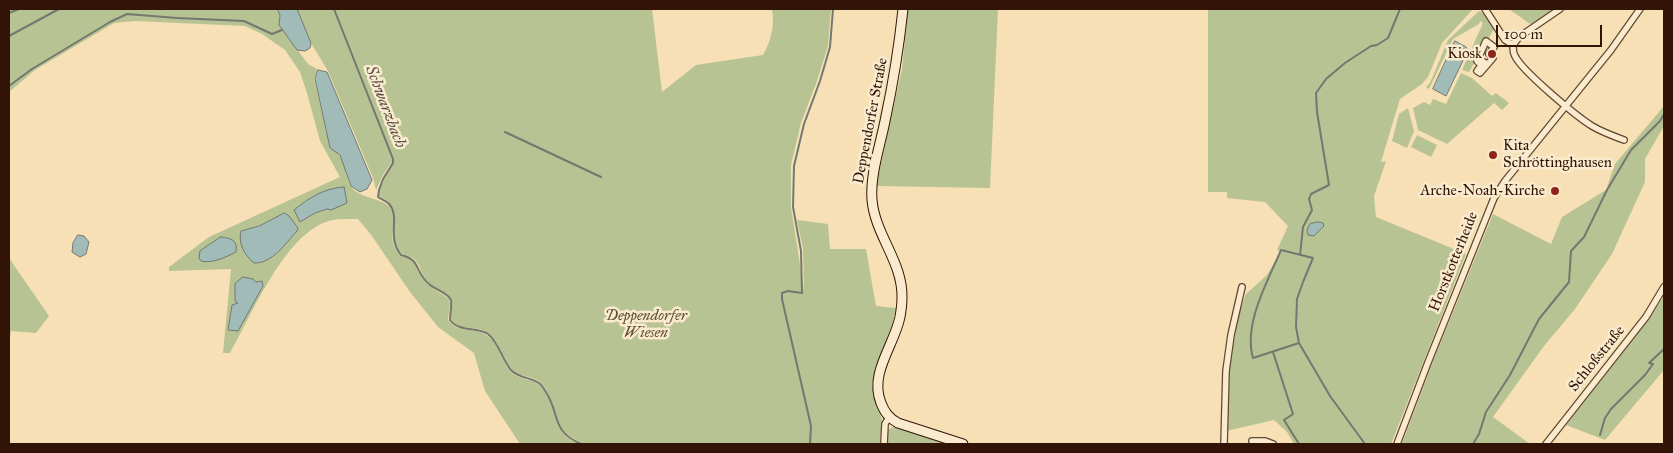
<!DOCTYPE html>
<html>
<head>
<meta charset="utf-8">
<style>
  body { margin:0 }
  #map { position:relative; width:1673px; height:453px; overflow:hidden; background:#f7e0b5; font-family:"IM FELL Great Primer",serif }
  canvas { display:block }
  .frame { position:absolute; inset:0; border:10px solid #311405; pointer-events:none }
  .scale { position:absolute; left:1496px; top:25px; width:106px; height:22px; box-sizing:border-box; border:2px solid #311405; border-top:0; padding-left:6px; font-size:15px; line-height:18px; white-space:nowrap; color:#311405; -webkit-text-stroke:4px #faebcf; paint-order:stroke }
</style>
</head>
<body>
<div id="map">
<canvas width="1673" height="453"></canvas>
<div class="frame"></div>
<div class="scale">100 m</div>
</div>
<script>
const g = document.querySelector('canvas').getContext('2d');
g.lineJoin = 'round';
function fillPath(path, color) { g.fillStyle = color; g.fill(path, 'evenodd'); }
function strokePath(path, color, width, dash) { g.strokeStyle = color; g.lineWidth = width; g.lineCap = dash ? 'butt' : 'round'; g.setLineDash(dash || []); g.stroke(path); }
function write(font, color, halo, rows, align = 'center') {
  g.font = font + ' "IM FELL Great Primer",serif'; g.lineWidth = 5; g.setLineDash([]); g.textBaseline = 'middle'; g.strokeStyle = halo; g.fillStyle = color; for (const [text, x, y, turn = 0] of rows) {
    g.save(); g.translate(x, y); g.rotate((+turn || 0) * Math.PI / 180); g.textAlign = isNaN(turn) ? turn : align; if (halo) g.strokeText(text, 0, 0); g.fillText(text, 0, 0); g.restore();
  }
}
const green = new Path2D(`
  M9,9H278L280,16L279,25L308,64L317,69L314,79L330,148C332,150 337,152 339,155C348,166 344,184 357,192C367,200 388,198 392,212C398,229 385,237 400,256C419,258 415,272 426,283C433,289 441,293 449,299L450,303L448,320C459,334 470,327 483,333C500,341 501,366 515,375C522,380 534,379 540,385C560,403 548,430 578,444H520L485,391L474,353L438,327L410,292L372,236L358,219C346,219 334,218 323,223C282,241 252,314 230,353H223L231,269L169,271V267L209,237L340,177L320,141L307,93L300,72L285,50L262,34L245,26L135,21L114,23L35,70L9,92ZM306,200L327,209L315,213L300,222ZM285,213L251,260L241,231L259,226ZM263,286L228,330L232,306Z
  M297,9H652L662,92L696,65L763,55C771,41 775,26 772,9H831L828,46L817,81L801,123L791,165V207L804,290L803,249L797,220L828,224L830,249H866L876,306L896,308L890,335L875,369L873,387L882,421L880,444H584C547,428 562,409 542,384C535,375 519,378 512,369C502,357 498,336 482,330C471,326 459,331 451,319C450,314 453,304 452,300C450,295 433,287 428,282C421,276 421,265 414,259C409,255 402,255 398,250C384,231 410,217 379,196V190L392,161L382,177L376,190L373,178L328,71L311,43Z
  M908,9H998L990,188L876,186L902,69Z
  M1208,9H1473L1442,43L1428,77L1422,84L1400,99L1381,162L1386,161L1374,196L1376,217L1466,254L1391,444H1294L1287,432L1274,420L1226,431L1230,362L1240,311L1246,294L1267,275L1281,251L1277,250L1288,226L1265,202L1227,198V192H1208Z
  M1509,9H1555L1541,19L1530,24Z
  M1479,11L1485,14L1494,29L1469,72L1462,70L1483,23L1480,21L1479,24L1453,39L1429,89L1426,87L1430,83L1448,40Z
  M1461,73L1472,78L1492,96L1496,93L1509,103L1502,110L1494,103L1447,144L1418,130L1413,108L1424,102L1430,105L1433,99L1446,104Z
  M1664,106V126L1645,159V182L1612,254L1575,309L1544,346L1493,417L1530,444H1402L1432,364L1493,214L1551,244L1562,217L1606,190L1615,164Z
  M1408,108L1414,131L1407,148L1392,141L1399,114Z
  M1417,135L1437,145L1431,157L1411,147Z
  M9,258L49,316L36,333L11,331L9,343Z
  M1664,296V370L1605,440L1566,425L1649,319Z
  M895,426L954,444H887L888,430Z`);
const water = new Path2D(`
  M278,9H297L311,43L310,48L305,51L297,50L279,25L280,16Z
  M1455,41L1466,47L1468,50L1446,96L1433,89Z
  M318,70L327,72L372,180L367,189L360,192L351,186L340,155L330,148L315,79Z
  M344,187L347,203L331,210L327,209L315,213L300,222L294,210C309,198 324,188 344,187Z
  M285,213L289,216L298,228L297,231C286,243 272,264 254,263C244,255 238,243 241,231L259,226Z
  M1318,222L1323,223L1324,226L1314,236L1308,235L1307,230L1310,224Z
  M78,235L84,236L89,242L86,254L80,257L72,252L73,243Z
  M221,237C232,238 238,241 236,252C226,257 212,264 201,261L199,258L200,251Z
  M243,277L253,279L256,282L262,281L263,286L238,331L228,330L232,305L238,303L235,301V284Z`);
const stream = new Path2D(`
  M334,9L393,159V163L383,179L379,190L378,197C381,199 386,201 389,204C401,217 386,237 401,255C421,259 415,273 429,284C434,289 448,293 451,300C452,303 450,316 450,320C460,333 476,326 488,334C499,343 502,359 511,370C518,378 530,377 539,383C542,385 544,389 546,392C560,414 551,431 581,444
  M9,13L19,9
  M9,36L59,9
  M9,86L32,69L110,22L127,14L177,18L244,21L272,34L282,30
  M505,132L601,177
  M1300,255L1303,227L1312,210L1309,199L1311,194L1329,185L1317,112L1316,93L1326,79L1345,63L1371,46L1377,45L1388,38L1400,9
  M1299,343L1253,358C1243,324 1268,281 1281,250L1313,258L1303,282L1297,299L1296,327L1299,343L1330,396L1365,444
  M1273,352L1293,414L1284,420L1299,444
  M1600,435L1605,418L1611,409L1645,375L1653,364L1649,363L1664,349
  M810,444L811,426L782,299V293L788,291L802,293L801,251L793,207L794,166L804,124L820,81L830,47L833,9
  M1473,444L1479,434L1486,412L1510,375L1539,319L1569,282L1571,251L1584,237L1607,190L1631,150L1660,121L1664,114`);
const street = new Path2D(`
  M1485,9L1505,40L1513,45C1513,48 1513,53 1515,56C1522,71 1576,116 1592,126C1602,132 1613,136 1624,140
  M1486,41L1494,47L1489,54L1493,58L1480,73L1477,71L1484,62L1481,61L1479,63L1477,61Z
  M1513,45L1519,37L1560,9
  M1252,441H1265L1273,444
  M884,444L885,424L889,417
  M1224,444L1226,371L1231,335L1242,287
  M1397,444L1427,365L1494,198L1505,181L1611,50L1640,9
  M1546,444L1646,317L1664,287`);
const secondary = new Path2D(`
  M903,9C899,47 893,84 885,121C880,146 870,175 872,200C875,235 903,262 902,298C902,304 901,311 900,317C894,346 869,373 881,403C885,413 889,418 898,423L963,444`);
const markers = [
  [1492,54,5,"#8f2418"],
  [1493,155,5,"#8f2418"],
  [1555,191,5,"#8f2418"]
];
const poiNames = [
  ["Kiosk",1482,54],
  ["Kita",1503,146,"left"],
  ["Schröttinghausen",1503,163,"left"],
  ["Arche-Noah-Kirche",1545,191]
];
const streetNames = [
  ["Deppendorfer Straße",871,121,-79],
  ["Horstkotterheide",1454,262,-68],
  ["Schloßstraße",1597,359,-51]
];
const parkNames = [
  ["Deppendorfer",646,316],
  ["Wiesen",646,333]
];
const waterNames = [
  ["Schwarzbach",385,107,69]
];
fillPath(green, '#b7c392');
fillPath(water, '#a1bbb8');
strokePath(water, '#747870', 1);
strokePath(stream, '#747870', 2);
strokePath(street, '#624731', 8);
strokePath(secondary, '#311405', 11);
strokePath(street, '#faebcf', 5.5);
strokePath(secondary, '#faebcf', 9);
for (const [x, y, r, color] of markers) { const dot = new Path2D(); dot.arc(x, y, r, 0, 2 * Math.PI); g.fillStyle = color; g.fill(dot); strokePath(dot, '#faebcf', 2); }
write('15px', '#311405', '#faebcf', poiNames, 'right');
write('15px', '#311405', '#faebcf', streetNames);
write('italic 15px', '#605136', '#faebcf', parkNames);
write('italic 16px', '#584e44', '#faebcf', waterNames);
</script>
</body>
</html>
